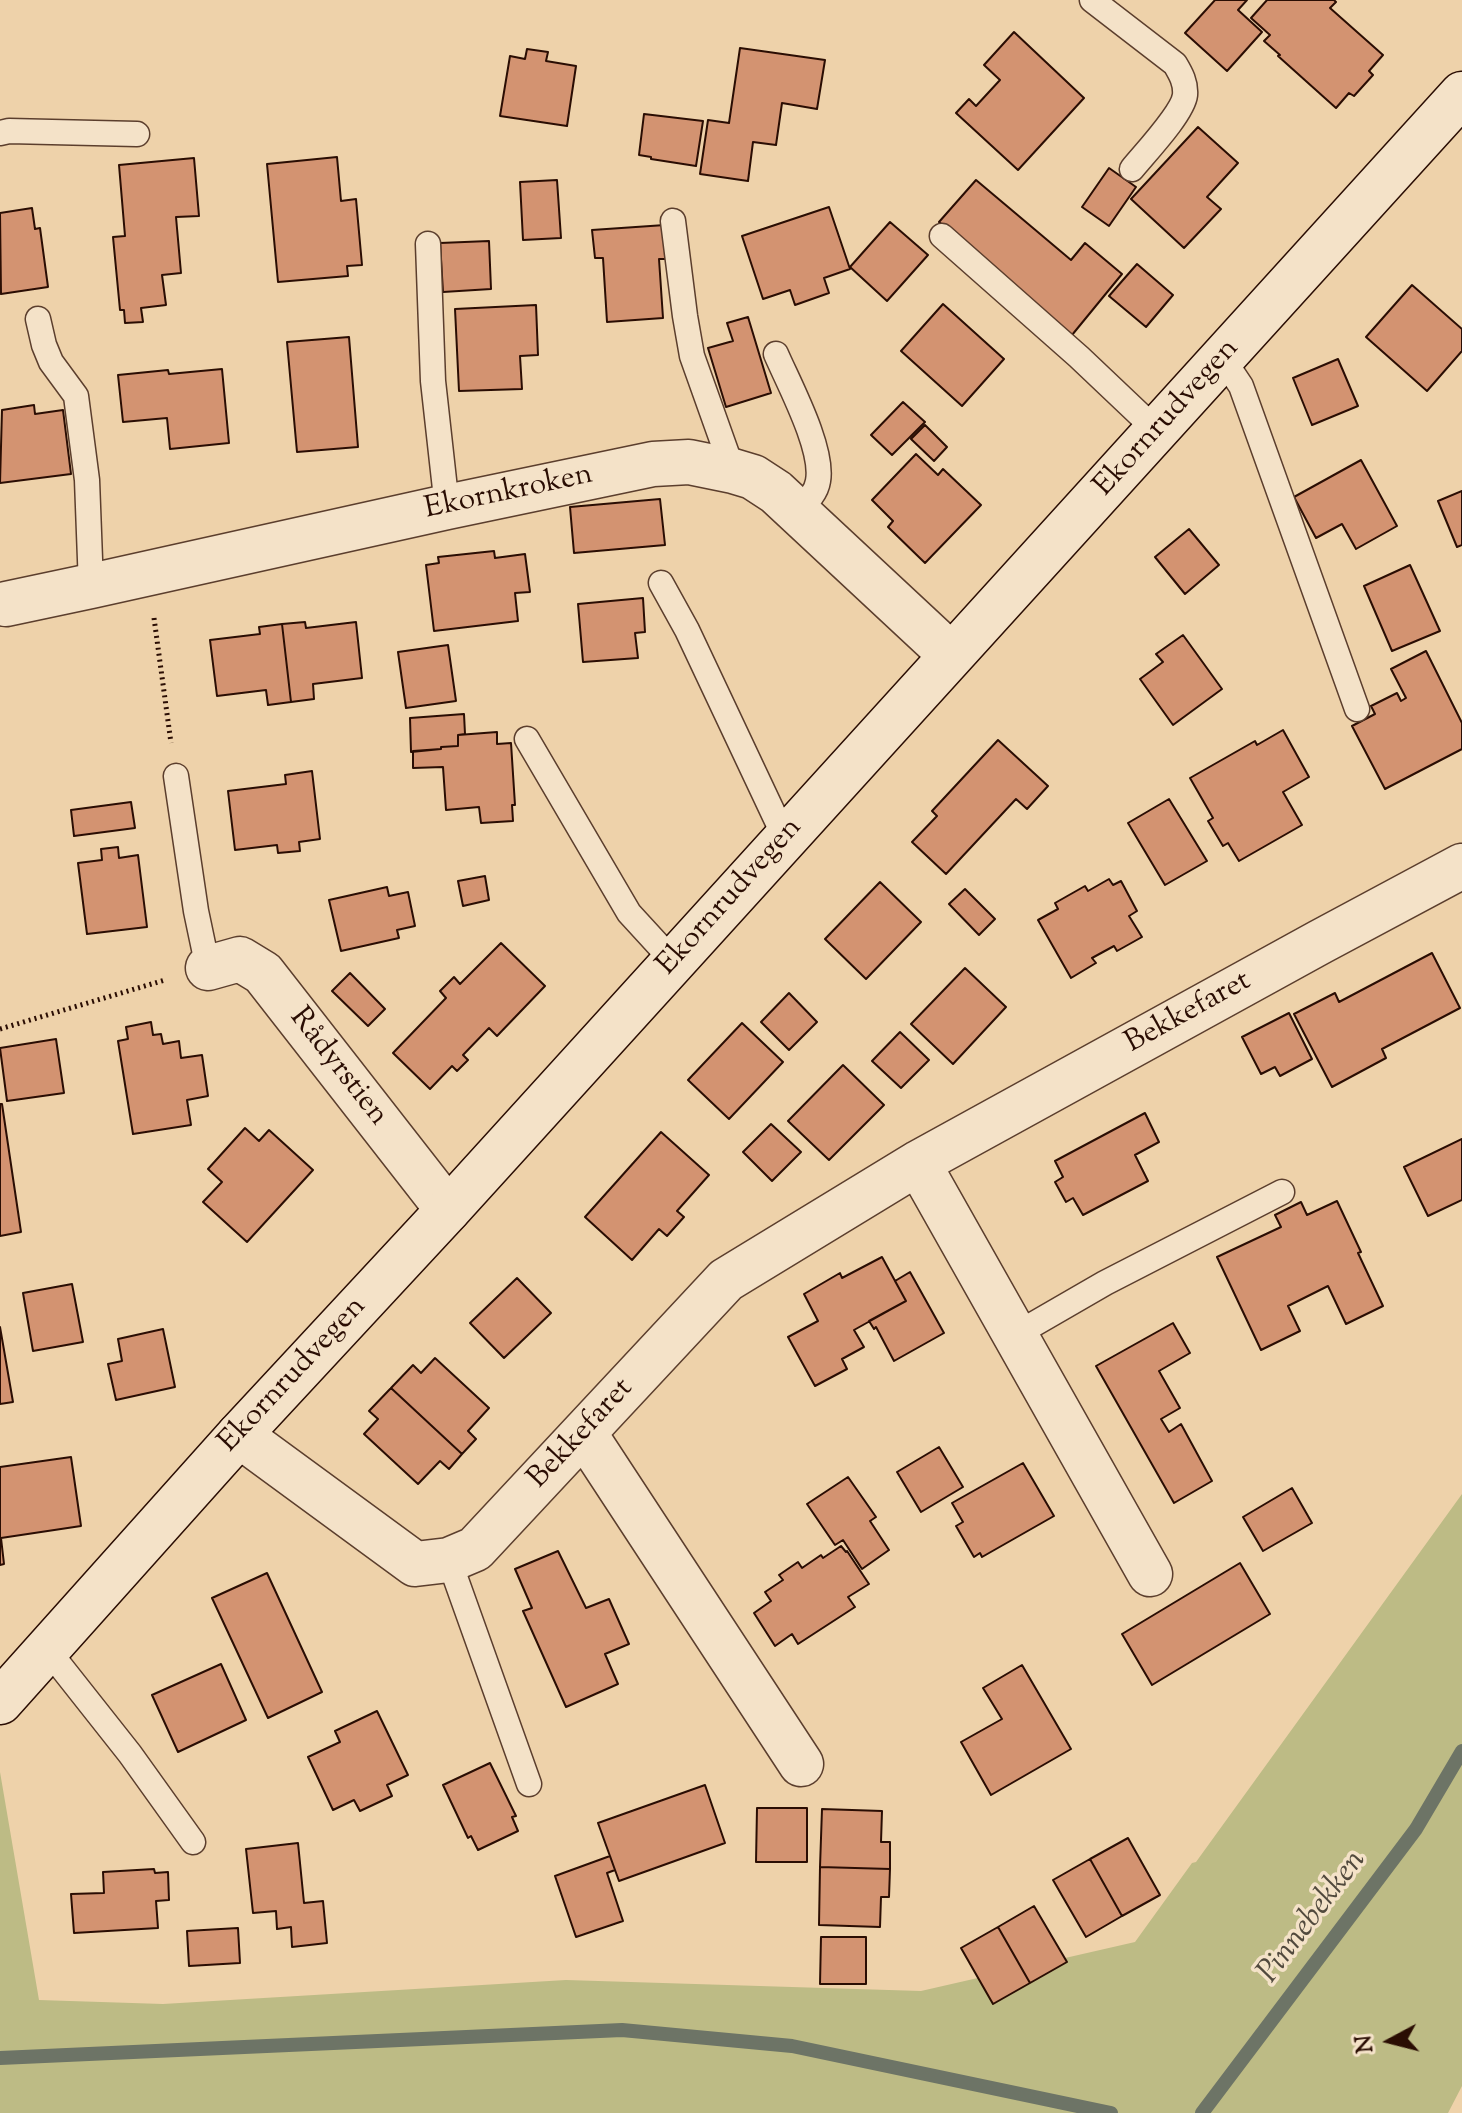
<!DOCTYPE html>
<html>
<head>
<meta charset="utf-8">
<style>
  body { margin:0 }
  #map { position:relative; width:1462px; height:2113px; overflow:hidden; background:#eed2aa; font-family:"Sorts Mill Goudy",serif }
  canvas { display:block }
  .north { position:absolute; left:1350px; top:2001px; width:80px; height:80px; -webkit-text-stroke:6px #f4e2c8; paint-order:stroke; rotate:263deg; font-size:22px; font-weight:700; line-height:32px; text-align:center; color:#2a0d03 }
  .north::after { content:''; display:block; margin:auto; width:28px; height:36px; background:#2a0d03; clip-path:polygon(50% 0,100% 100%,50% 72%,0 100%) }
</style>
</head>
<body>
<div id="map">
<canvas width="1462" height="2113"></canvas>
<div class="north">N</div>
</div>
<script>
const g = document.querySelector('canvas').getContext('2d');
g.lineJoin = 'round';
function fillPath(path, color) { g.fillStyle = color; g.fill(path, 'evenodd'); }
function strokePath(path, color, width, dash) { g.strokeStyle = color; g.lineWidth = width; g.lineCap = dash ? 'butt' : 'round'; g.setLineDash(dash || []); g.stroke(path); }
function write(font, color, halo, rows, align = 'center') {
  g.font = font + ' "Sorts Mill Goudy",serif'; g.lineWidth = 7; g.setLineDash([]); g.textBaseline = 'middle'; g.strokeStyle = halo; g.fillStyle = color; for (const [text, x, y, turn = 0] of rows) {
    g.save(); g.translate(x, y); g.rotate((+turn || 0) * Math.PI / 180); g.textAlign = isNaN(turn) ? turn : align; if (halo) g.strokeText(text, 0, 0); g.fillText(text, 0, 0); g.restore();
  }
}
const green = new Path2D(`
  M1462,1494V2086L1448,2113H0V1772L39,2000L163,2004L566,1980L921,1991L1135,1942L1192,1863L1196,1862Z`);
const stream = new Path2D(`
  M0,2058L622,2030L792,2046L1111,2113
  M1202,2113L1416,1829L1462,1751`);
const building = new Path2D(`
  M1215,0H1247L1238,10L1262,32L1227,71L1185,33Z
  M1267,0H1334L1336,2L1330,8L1383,55L1369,71L1373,75L1354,96L1349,93L1336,108L1278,56L1280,55L1264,41L1270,35L1251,18Z
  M1014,32L1084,98L1018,170L956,113L969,99L976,106L1000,80L984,65Z
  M740,48L825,60L817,109L782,103L776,145L753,142L748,181L700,174L708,120L729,123Z
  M527,49L548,52L546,61L576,66L567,126L500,116L510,56L525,59Z
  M644,114L703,121L696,166L651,159V157L639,155Z
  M1198,127L1238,163L1207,197L1221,209L1184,248L1131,199Z
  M337,157L341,201L356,199L362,265L347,266L348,276L278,282L267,164Z
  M194,158L199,216L176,217L181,273L162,275L166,305L141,308L143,322L125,323L124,310H120L113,237L125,236L119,165Z
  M1109,168L1136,187L1109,226L1082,207Z
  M557,180L561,238L523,240L520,182Z
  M976,180L1071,260L1085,243L1122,274L1072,335L939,222Z
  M829,207L850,269L824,278L829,293L795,305L790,290L763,299L742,236Z
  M32,208L35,229L40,228L48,287L1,294L0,213Z
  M890,222L928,255L887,301L850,267Z
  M665,225L668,259H659L663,318L607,322L603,258H595L592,230Z
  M489,241L491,289L443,292L440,243Z
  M1137,264L1173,295L1146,327L1109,296Z
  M1412,285L1462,329V351L1427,391L1366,337Z
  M943,304L1004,359L962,406L901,351Z
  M536,305L538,355L520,356L522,389L459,391L455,309Z
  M748,317L771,393L726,407L708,348L733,341L727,323Z
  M349,337L358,447L297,452L287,342Z
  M1338,359L1358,406L1312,425L1293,378Z
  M222,369L229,443L170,449L167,418L123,422L118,375L168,370L169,374Z
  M903,402L925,422L892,455L871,435Z
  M34,405L35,414L63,410L71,474L0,483L2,410Z
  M925,425L947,447L934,461L911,439Z
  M916,454L938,475L943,469L981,505L925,563L888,527L893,521L872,500Z
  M1361,460L1397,526L1356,549L1342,524L1316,538L1294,497Z
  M1462,491V545L1457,547L1438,501Z
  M660,499L665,545L574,553L570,507Z
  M1189,529L1219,565L1185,594L1155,557Z
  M494,551L495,558L525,554L530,592L515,593L518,621L434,631L426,565L439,563L438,557Z
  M1410,565L1440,631L1392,651L1364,586Z
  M643,598L645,632L635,633L638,658L583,662L578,604Z
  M305,622L306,628L356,622L362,678L313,684L314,699L291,702L282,624Z
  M282,624L291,702L268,705L266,690L217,696L210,640L260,634L259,627Z
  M1183,635L1222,689L1173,725L1140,679L1163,662L1156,654Z
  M448,645L456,701L406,708L398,652Z
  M1426,651L1462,723V749L1385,789L1352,726L1375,714L1371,706L1397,693L1401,701L1406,698L1391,669Z
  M464,714L465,734L458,735V746L441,747V749L411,752L410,718Z
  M1283,730L1309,777L1283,792L1302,825L1239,861L1228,843L1223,846L1208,821L1213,818L1190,778L1255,741L1257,745Z
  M497,732V744L511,743L515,805H512L513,821L481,823L479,807L446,810L443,767L413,768V751L441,749V747L458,746V735Z
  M998,740L1048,786L1027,809L1016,799L946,874L912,842L937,816L932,811Z
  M312,771L320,839L299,842L300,851L278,853L277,845L235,850L228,791L286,784L285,775Z
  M1169,799L1207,861L1165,885L1128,823Z
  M131,802L135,828L74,836L71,810Z
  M118,847L119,858L138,855L147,927L87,934L78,863L102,860L101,849Z
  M485,876L489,900L463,906L458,881Z
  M1109,879L1113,885L1121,881L1137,911L1129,916L1142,937L1117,951L1114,946L1092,958L1096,963L1071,978L1038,920L1058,909L1055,903L1085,886L1088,891Z
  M880,882L921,922L866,979L825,939Z
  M387,887L389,896L408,892L415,926L397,930L399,938L341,951L329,900Z
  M965,889L995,919L979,935L949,904Z
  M501,943L545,986L497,1036L489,1028L463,1055L468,1060L457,1071L452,1066L430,1089L393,1053L446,998L440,991L454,977L460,984Z
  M1432,953L1460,1008L1382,1049L1386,1058L1332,1087L1294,1014L1335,993L1339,1002Z
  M965,968L1006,1007L953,1064L911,1024Z
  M350,973L385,1009L368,1026L332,991Z
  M789,993L817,1022L789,1050L761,1022Z
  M1289,1013L1312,1059L1280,1076L1275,1067L1261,1074L1242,1037Z
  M151,1022L153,1035L161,1034L163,1044L179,1041L181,1058L202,1055L208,1096L187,1100L191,1125L133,1134L118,1041L128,1039L126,1027Z
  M742,1023L783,1062L729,1119L688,1080Z
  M900,1032L929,1060L901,1088L872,1061Z
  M56,1039L64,1093L7,1101L0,1048Z
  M843,1065L884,1105L829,1160L788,1121Z
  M0,1104H2L21,1232L0,1236Z
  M1145,1113L1159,1142L1135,1155L1148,1181L1083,1215L1073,1198L1066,1202L1055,1182L1063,1177L1055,1161Z
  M771,1124L801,1152L772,1181L743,1152Z
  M245,1128L259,1141L269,1130L313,1170L247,1242L203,1202L222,1182L208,1169Z
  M661,1132L709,1175L677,1211L684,1217L667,1236L659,1229L632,1260L585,1217Z
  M1462,1139V1200L1428,1216L1404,1167Z
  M1337,1201L1361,1252L1358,1253L1383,1306L1346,1324L1328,1286L1288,1306L1300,1331L1261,1350L1217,1257L1281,1227L1275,1215L1301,1202L1307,1215Z
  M882,1257L906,1301L854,1330L864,1347L842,1359L847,1369L815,1386L788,1337L818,1321L804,1294L840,1273L842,1278Z
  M910,1272L944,1333L894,1361L876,1327L874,1329L869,1321L906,1301L895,1281Z
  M517,1278L551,1313L504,1358L470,1323Z
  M72,1284L83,1342L33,1351L23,1293Z
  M1173,1323L1190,1353L1159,1371L1180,1408L1161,1419L1169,1432L1181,1424L1212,1481L1174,1503L1096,1366Z
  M0,1327L13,1402L0,1404Z
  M163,1329L175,1387L116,1400L108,1364L122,1361L118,1339Z
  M435,1358L489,1408L468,1431L476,1439L462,1454L391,1388L413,1365L421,1373Z
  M391,1388L462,1454L449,1469L440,1461L418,1484L364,1434L378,1419L369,1411Z
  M939,1447L963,1487L921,1512L897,1472Z
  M71,1457L81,1526L1,1538L4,1564L0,1565V1467Z
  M1023,1463L1054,1516L982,1557L980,1553L974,1557L956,1526L963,1522L952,1503Z
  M848,1477L876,1517L870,1521L889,1550L862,1569L843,1540L835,1545L807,1504Z
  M1292,1488L1312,1523L1263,1551L1243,1517Z
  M841,1546L846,1552L847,1551L869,1584L848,1597L855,1607L798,1644L792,1634L775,1646L754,1613L771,1601L765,1592L783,1580L779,1575L798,1562L802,1568L821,1555L823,1558Z
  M558,1551L586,1608L609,1599L629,1644L605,1654L618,1684L566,1707L523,1611L532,1608L515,1569Z
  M1240,1563L1270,1614L1152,1685L1122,1634Z
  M267,1573L322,1692L268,1718L212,1598Z
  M221,1664L246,1720L178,1752L152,1695Z
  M1022,1665L1071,1749L991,1795L961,1742L1002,1719L983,1688Z
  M377,1711L408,1775L387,1785L392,1796L360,1811L354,1800L333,1810L308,1757L340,1742L335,1731Z
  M490,1763L516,1816L512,1817L518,1831L478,1850L471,1836L468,1838L443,1785Z
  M705,1785L725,1843L619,1881L598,1823Z
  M757,1808H807V1862H756Z
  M822,1809L882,1811L881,1842H890V1869L820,1867Z
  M1128,1838L1160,1895L1122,1916L1090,1859Z
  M298,1843L304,1903L323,1901L327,1943L292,1947L291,1927L277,1929L276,1911L253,1913L246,1849Z
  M610,1856L615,1870L607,1873L623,1921L576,1937L555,1876Z
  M1090,1859L1122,1916L1086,1937L1053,1880Z
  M820,1867L890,1869L889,1897H881L880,1927L819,1925Z
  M154,1869L155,1873L168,1872L169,1900L156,1901L158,1928L74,1933L71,1894L104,1893L103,1872Z
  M1034,1906L1067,1962L1030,1983L998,1927Z
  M998,1927L1030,1983L993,2004L961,1948Z
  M238,1928L240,1963L189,1966L187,1931Z
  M821,1937H866V1984H820Z`);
const path = new Path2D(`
  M154,618L171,743
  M0,1029L165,980`);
const service = new Path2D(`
  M1092,0L1175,64C1181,74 1186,83 1185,95C1183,113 1145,153 1132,169
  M0,133L9,131L137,134
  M673,221L685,316L692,356L733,471
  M942,236L1079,357L1157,431
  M428,244L433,381L447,507
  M38,319L44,345L51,362L76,396L87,480L91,586
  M776,354C789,384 824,449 818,481C816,494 806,502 797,511
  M1223,359L1241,386L1357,709
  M661,583L687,630L785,838
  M527,739L629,913L673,961
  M176,776L196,911L208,968
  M1015,1335L1105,1283L1282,1192
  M449,1560L529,1784
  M47,1649L130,1754L193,1842`);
const minor = new Path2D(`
  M6,604L91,586L447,507L653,464L689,462L733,471L753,477L776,492L951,655
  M208,968L240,959L263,973L448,1210
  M918,1163L1150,1574
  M584,1433L801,1764
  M239,1435L415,1564L449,1560L475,1549L726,1280L918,1163L1320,942L1462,866`);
const secondary = new Path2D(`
  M0,1702L239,1435L448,1210L1462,94`);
const streetNames = [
  ["Ekornrudvegen",1168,419,-48],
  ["Ekornkroken",509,494,-12],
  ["Ekornrudvegen",731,898,-48],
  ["Bekkefaret",1189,1014,-29],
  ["Rådyrstien",337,1068,52],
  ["Ekornrudvegen",294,1376,-47],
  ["Bekkefaret",582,1435,-47]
];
const waterNames = [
  ["Pinnebekken",1314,1918,-53]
];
fillPath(green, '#bdbb85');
strokePath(stream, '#6d7466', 14);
fillPath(building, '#d39371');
strokePath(building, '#2a0d03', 2);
strokePath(service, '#5b3e2d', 27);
strokePath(minor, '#5b3e2d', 47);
strokePath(secondary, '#2a0d03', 47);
strokePath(path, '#2a0d03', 5, [2, 4]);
strokePath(service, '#f4e2c8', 24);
strokePath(minor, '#f4e2c8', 44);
strokePath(secondary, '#f4e2c8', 44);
write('30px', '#2a0d03', '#f4e2c8', streetNames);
write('italic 32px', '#51493d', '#f4e2c8', waterNames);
</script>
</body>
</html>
